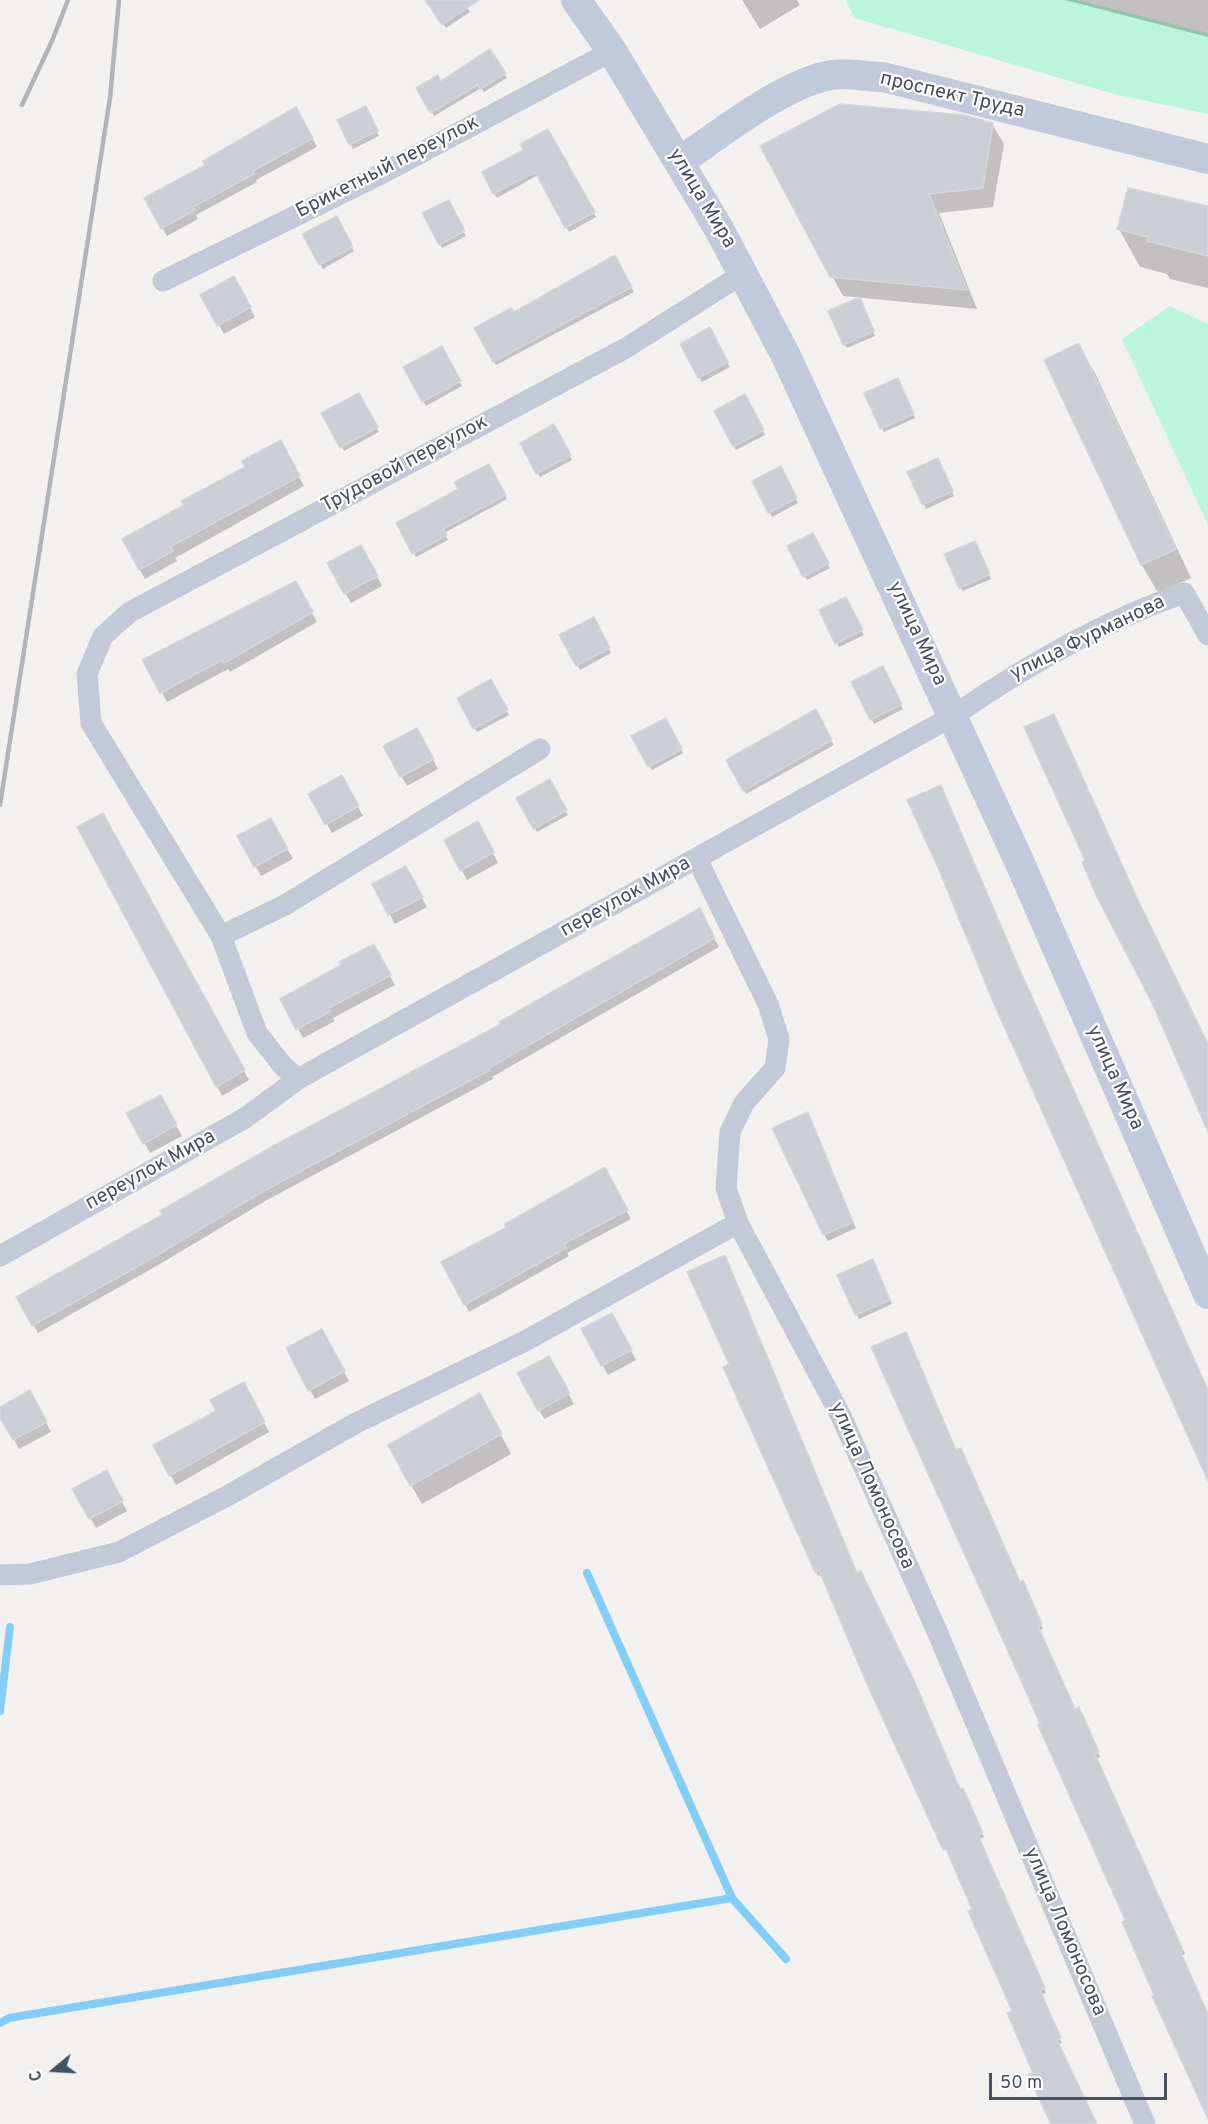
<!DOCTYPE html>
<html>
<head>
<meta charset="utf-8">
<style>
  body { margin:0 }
  #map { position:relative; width:1208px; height:2124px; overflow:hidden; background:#f3f1f0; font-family:Overpass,sans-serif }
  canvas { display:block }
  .north { position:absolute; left:24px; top:2040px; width:60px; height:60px; -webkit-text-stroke:4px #fff; paint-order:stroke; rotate:252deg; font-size:16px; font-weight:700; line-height:24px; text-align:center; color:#465061 }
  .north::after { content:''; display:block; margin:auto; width:21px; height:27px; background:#465061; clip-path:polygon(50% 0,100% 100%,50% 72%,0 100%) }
  .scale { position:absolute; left:989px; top:2073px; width:178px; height:27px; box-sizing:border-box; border:3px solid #465061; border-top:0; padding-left:8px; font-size:18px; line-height:21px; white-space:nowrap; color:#465061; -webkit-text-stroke:4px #fff; paint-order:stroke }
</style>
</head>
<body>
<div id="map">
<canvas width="1208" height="2124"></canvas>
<div class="north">С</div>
<div class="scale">50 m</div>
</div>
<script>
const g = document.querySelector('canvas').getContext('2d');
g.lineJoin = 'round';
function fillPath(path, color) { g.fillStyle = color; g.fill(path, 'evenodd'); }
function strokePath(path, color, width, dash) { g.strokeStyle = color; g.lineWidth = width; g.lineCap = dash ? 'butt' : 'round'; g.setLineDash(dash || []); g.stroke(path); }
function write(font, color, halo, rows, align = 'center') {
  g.font = font + ' Overpass,sans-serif'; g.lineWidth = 4.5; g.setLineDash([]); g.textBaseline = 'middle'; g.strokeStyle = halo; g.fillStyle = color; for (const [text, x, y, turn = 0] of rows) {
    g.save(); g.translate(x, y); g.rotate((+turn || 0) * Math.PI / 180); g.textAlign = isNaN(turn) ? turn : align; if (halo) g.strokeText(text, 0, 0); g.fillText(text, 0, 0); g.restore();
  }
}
const green = new Path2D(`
  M845,0H1077L1208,33V114L1114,94L855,18Z
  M1170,306L1208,324V525L1122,339Z`);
const shadow = new Path2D(`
  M426,0H462L470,12L446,28Z
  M742,0H797L800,5L760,29Z
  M1065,0H1208V37Z
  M489,51L507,78L484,92L481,88L434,116L418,88L440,83Z
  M365,108L379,136L353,149L339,121Z
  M296,110L317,147L256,180L257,182L196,215L198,219L167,236L146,198L207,165Z
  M992,124L1004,144L993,207L939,213L977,309L843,296L832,276Z
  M548,131L596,217L569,232L538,175L497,198L484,173L525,150Z
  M449,202L466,236L442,248L424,214Z
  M1208,209V288L1170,279L1167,274L1140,267L1119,229Z
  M336,218L354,251L323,269L304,235Z
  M615,257L634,292L496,365L476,328L514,314Z
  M234,278L255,317L224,334L202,295Z
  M861,303L875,336L847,348L844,344Z
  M710,330L730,367L702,382L682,344Z
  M1078,345L1095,373L1191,578L1158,593L1142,565L1046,361Z
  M441,348L462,386L426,406L405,368Z
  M900,384L915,418L884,432L882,428Z
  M359,395L379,432L344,451L323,414Z
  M745,396L765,435L736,450L716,411Z
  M553,426L572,460L540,477L522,443Z
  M280,442L304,486L175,558L177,561L145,579L124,540L186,506L247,468Z
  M940,464L954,496L926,509L909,473Z
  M488,466L507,499L444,533L448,540L416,557L398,524L460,490Z
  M780,468L798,503L772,517L754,482Z
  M813,535L830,568L807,580L789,547Z
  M361,547L382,586L351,603L329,564Z
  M977,547L991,579L963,591L960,587Z
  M296,583L317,622L230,672L228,669L167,702L144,660Z
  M845,599L864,635L839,647L821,611Z
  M593,619L611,653L580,670L561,636Z
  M885,672L903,709L874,724L853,683Z
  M490,681L509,715L477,732L459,699Z
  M815,711L834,745L746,794L728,761Z
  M665,720L683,753L652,770L633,737Z
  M417,730L438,769L407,786L385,747Z
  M342,777L363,816L332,833L310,794Z
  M549,781L568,815L537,832L518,798Z
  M102,815L249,1080L222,1096L131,928L133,927Z
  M271,820L293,859L261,876L239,837Z
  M477,823L498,863L467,880L446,841Z
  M405,868L427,907L395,924L374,885Z
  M699,911L719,947L492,1077L493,1079L267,1200L160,1264L38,1333L18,1298L503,1025Z
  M373,946L395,985L333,1018L335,1021L303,1038L282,999L343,966Z
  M160,1097L182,1136L150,1153L128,1114Z
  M811,1120L856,1228L828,1241L824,1234Z
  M604,1169L631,1219L567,1253L569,1256L469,1312L443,1263L509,1228Z
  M875,1265L892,1304L859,1319L839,1276Z
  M617,1324L636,1360L608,1375L583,1330Z
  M327,1340L349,1381L315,1399L310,1390Z
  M873,1348L956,1452L1019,1584L1025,1586L1043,1629L1039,1630L1074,1710L1081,1713L1100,1757L1096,1759L1185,1954L1181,1956L1208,2016V2116L1127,1921Z
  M549,1358L574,1404L544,1419L519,1373Z
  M725,1368L857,1574L960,1791L965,1794L984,1837L980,1839L1046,1993L1041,1995L1062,2043L1058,2044L1095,2124H1053L1014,2011L974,1910L867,1682L822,1574L819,1576L816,1572Z
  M30,1392L51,1432L19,1449L0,1414V1408Z
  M249,1394L269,1432L176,1485L155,1446Z
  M490,1414L511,1454L422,1504L411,1485Z
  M106,1472L127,1511L96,1528L74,1489Z`);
const stream = new Path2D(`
  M587,1573L732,1898L786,1959
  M0,1711L10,1627
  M0,2023L9,2018L732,1898`);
const building = new Path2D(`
  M425,0H479L442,25Z
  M490,49L506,73L480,89L478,85L430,113L416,88L438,75L441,81Z
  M840,104L963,115L993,123L983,188L929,194L967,290L830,277L760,146Z
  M366,106L378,131L349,145L337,120Z
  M296,107L313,138L253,171L254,174L193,207L195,210L161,229L144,198L205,165L203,161Z
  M548,129L595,212L565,228L535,172L493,194L482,172L523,150L520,144Z
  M1128,188L1208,206V256L1147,241L1148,237L1117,229Z
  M449,200L465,231L439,245L422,213Z
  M337,216L353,247L319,265L302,234Z
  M615,255L632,287L493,362L474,328L511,308L514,312Z
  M234,276L251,307L217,326L200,295Z
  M860,297L874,331L843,345L828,311Z
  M710,327L728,362L698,378L680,344Z
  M1079,343L1176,549L1141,565L1044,360Z
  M442,346L461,381L422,402L403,367Z
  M898,378L914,414L880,429L864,393Z
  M359,393L378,427L340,448L321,413Z
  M745,394L764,430L733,447L714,411Z
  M554,424L571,455L536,474L520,443Z
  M281,440L300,476L170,547L173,551L139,570L122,539L184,505L181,501L245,467L242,461Z
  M938,458L953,491L922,505L907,472Z
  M489,464L506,495L443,529L447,535L412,554L396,523L458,489L454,482Z
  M781,466L797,498L768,513L752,481Z
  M813,533L829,563L803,577L787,546Z
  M975,541L990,574L959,588L944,554Z
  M361,545L378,576L344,594L327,563Z
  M296,581L313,612L224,663L222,660L160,693L142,660Z
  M846,597L863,630L835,644L819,610Z
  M594,617L610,648L576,666L559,635Z
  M883,666L902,704L870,720L851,682Z
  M491,679L508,710L473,729L457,698Z
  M816,709L832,740L743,791L726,760Z
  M1054,714L1138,900L1208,1044V1132L1152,1003L1097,897L1082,862L1085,860L1024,727Z
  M666,718L682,749L648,767L631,736Z
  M417,728L434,759L400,777L383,746Z
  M342,775L359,806L325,825L308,794Z
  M550,779L567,810L533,829L516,798Z
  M941,785L1016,961L1208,1390V1481L994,1004L939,870L907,800Z
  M103,813L245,1070L216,1087L77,827Z
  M271,818L288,849L254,867L237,836Z
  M478,821L494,852L460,871L444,840Z
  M406,866L423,897L388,915L372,884Z
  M700,908L715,938L489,1068L490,1070L262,1192L156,1256L32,1326L16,1297L162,1215L160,1211L273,1146L501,1024L499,1022Z
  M374,944L391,975L329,1008L331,1011L296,1030L280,999L341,965L339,962Z
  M161,1095L177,1125L143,1144L126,1113Z
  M808,1112L853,1222L823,1235L772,1128Z
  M605,1167L628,1210L564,1244L566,1248L464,1305L441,1262L507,1227L505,1224Z
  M725,1255L857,1573L861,1571L913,1678L960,1789L963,1788L983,1833L978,1835L1045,1988L1040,1990L1061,2038L1057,2040L1097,2124H1051L1028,2075L1033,2073L1007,2013L1012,2011L968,1911L972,1909L946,1849L943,1850L866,1682L819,1570L815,1572L723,1367L729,1364L687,1272Z
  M873,1259L890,1300L855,1315L837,1275Z
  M612,1313L632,1350L601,1366L581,1329Z
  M322,1329L345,1371L308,1391L286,1348Z
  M906,1332L956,1450L961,1448L1020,1582L1023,1580L1042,1624L1038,1626L1075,1709L1079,1707L1099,1752L1095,1754L1183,1950L1180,1951L1208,2014V2119L1152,1996L1154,1995L1122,1922L1125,1920L1038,1725L1041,1724L871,1347Z
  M549,1356L570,1393L538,1411L517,1373Z
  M244,1382L265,1422L169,1476L153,1445L216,1411L210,1400Z
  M30,1390L47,1422L13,1440L0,1418V1407Z
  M480,1393L502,1434L410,1486L388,1445Z
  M107,1470L123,1501L89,1519L72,1489Z`);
const street = new Path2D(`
  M163,281L383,173L612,51
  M697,859L768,1004L779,1039L775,1068L744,1103L730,1132L726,1188L738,1223L841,1416L936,1629L1145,2124
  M221,936L285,905L540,749
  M298,1079L283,1066L257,1033L221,936L91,723L87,674L103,636L130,612L626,348L744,273
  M0,1256L245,1118L298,1079L953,716C1024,667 1103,621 1184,593L1208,635
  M0,1575L30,1574L119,1552L229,1495L356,1423L525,1341L738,1223`);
const secondary = new Path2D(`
  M576,0L612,51L719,229L786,356L1019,861L1208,1294
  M679,162C719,135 785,82 832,75C847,72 867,77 883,77L1208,159`);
const rail = new Path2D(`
  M22,105L52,41L68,0
  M0,805L110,98L119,0`);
const streetNames = [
  ["проспект Труда",952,96,13],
  ["Брикетный переулок",388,168,-27],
  ["улица Мира",701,199,59],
  ["Трудовой переулок",405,465,-28],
  ["улица Мира",916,634,65],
  ["улица Фурманова",1088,639,-26],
  ["переулок Мира",626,898,-29],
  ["улица Мира",1114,1078,66],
  ["переулок Мира",151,1171,-29],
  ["улица Ломоносова",871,1486,66],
  ["улица Ломоносова",1064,1932,67]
];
fillPath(green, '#bbf5da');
fillPath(shadow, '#0003');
strokePath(stream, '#83cef7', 8);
fillPath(building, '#ccced7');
strokePath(building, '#d4d5dd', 1.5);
strokePath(street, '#c3cad7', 21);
strokePath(secondary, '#c1cadb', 30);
strokePath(rail, '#b2b4bc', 4.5);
write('20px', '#465061', '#fff', streetNames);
</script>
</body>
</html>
